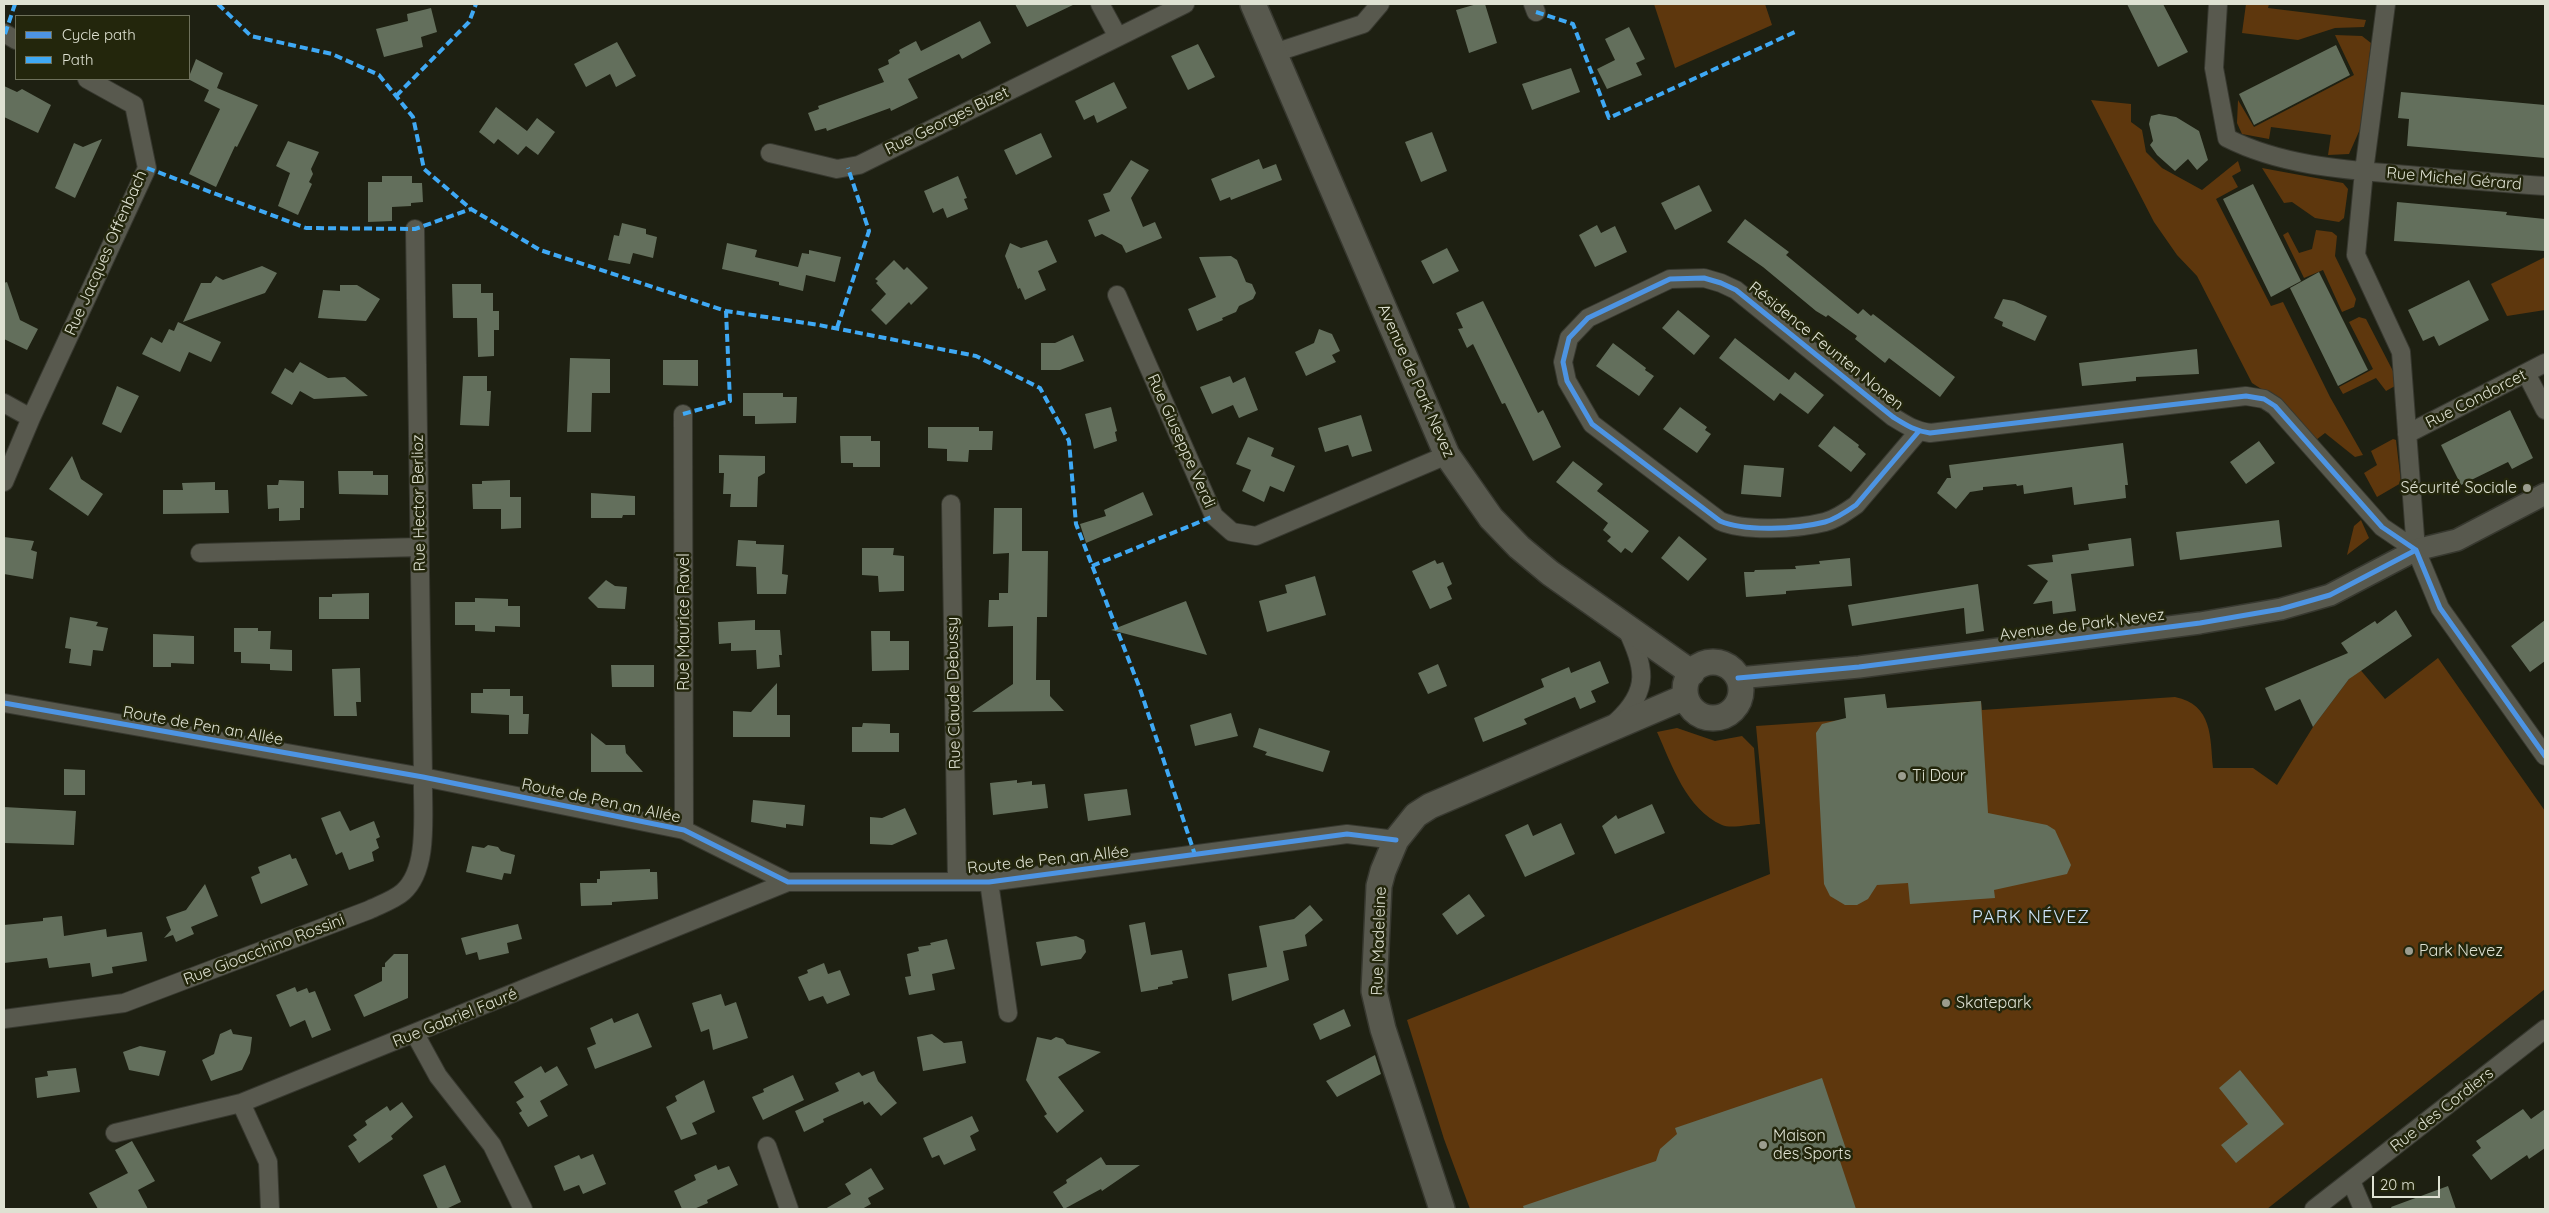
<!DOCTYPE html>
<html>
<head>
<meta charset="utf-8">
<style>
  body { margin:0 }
  #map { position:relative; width:2549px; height:1213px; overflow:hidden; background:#1e2012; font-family:Quicksand,sans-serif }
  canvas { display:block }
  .frame { position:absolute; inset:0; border:5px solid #dee1d2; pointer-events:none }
  .legend { position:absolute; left:15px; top:15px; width:175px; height:65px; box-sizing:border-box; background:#23260c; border:1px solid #6e715b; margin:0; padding:6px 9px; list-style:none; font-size:15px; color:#dee1d2 }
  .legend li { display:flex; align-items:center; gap:10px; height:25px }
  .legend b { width:25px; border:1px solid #6e715b }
  .scale { position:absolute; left:2372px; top:1176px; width:68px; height:22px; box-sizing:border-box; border:2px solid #dee1d2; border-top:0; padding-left:6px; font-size:15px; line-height:18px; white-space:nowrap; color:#dee1d2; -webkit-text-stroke:4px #23260c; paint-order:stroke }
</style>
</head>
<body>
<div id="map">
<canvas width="2549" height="1213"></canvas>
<div class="frame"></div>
<ul class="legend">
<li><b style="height:6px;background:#4d94e3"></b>Cycle path</li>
<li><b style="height:6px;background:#3fa9f5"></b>Path</li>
</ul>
<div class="scale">20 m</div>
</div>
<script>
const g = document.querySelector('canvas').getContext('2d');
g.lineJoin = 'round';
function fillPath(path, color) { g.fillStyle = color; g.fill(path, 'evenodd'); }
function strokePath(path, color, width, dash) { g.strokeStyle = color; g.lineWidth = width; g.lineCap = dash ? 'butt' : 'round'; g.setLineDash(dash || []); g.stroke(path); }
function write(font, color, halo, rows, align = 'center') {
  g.font = font + ' Quicksand,sans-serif'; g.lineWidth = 5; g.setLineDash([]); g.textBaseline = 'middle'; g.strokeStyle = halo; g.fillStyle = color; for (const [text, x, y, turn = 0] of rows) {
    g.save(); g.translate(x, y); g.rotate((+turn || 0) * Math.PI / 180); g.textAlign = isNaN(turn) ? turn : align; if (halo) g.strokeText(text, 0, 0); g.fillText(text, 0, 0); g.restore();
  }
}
const green = new Path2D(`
  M1654,4H1765L1772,25L1675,68Z
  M2246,4H2269L2268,8L2366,20L2364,27L2335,28L2298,40L2242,33Z
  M2335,35L2362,36L2371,43L2361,127L2349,154L2328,155L2331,135L2271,127L2269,139L2242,134L2237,123L2238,100L2254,127L2354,75Z
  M2091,100L2131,104V122L2142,130L2146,152L2162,168L2202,190L2238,161L2241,171L2232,176L2238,187L2216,199L2271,306L2283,302L2330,397L2363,455L2355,457L2325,433L2316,440L2280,401L2252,383L2197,276L2177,255L2154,222Z
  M2262,168L2343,183L2348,189L2344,218L2339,222L2315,218L2292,202L2284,203Z
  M2316,230L2332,232L2337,236L2335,256L2356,299L2354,307L2342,312L2323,270L2304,278L2283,235L2288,232L2299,253L2312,249Z
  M2545,257V310L2507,316L2491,284Z
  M2359,317L2366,319L2394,373L2395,386L2386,391L2376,378L2343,394L2339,387L2373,369L2349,322Z
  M2393,439L2396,440L2401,483L2377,497L2364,473L2377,465L2371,451Z
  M2361,520L2369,538L2347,555L2354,526Z
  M2438,658L2545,811V989L2267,1209H1470L1444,1139L1407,1020L1770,874L1756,726L1905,716V707L1981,701L1982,710L2175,697C2213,705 2210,737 2213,768H2253L2277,785L2313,727L2358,667L2385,699Z
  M1677,728L1715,741L1742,736L1754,748L1760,824C1750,824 1731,829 1722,825C1686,809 1672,765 1657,732Z`);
const building = new Path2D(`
  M1015,4H1075L1027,27Z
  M1477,4H1485L1497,43L1469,53L1456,10Z
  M2127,4H2163L2188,52L2158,67Z
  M431,8L437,32L421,37L423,47L384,57L376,29L408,21L407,14Z
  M980,21L991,43L962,59L959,54L908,79L918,98L891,111L890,108L827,131L826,128L815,131L808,113L819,109L818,106L884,82L878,69L889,64L888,60L900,53L899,50L916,41L921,51Z
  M1629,27L1645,59L1636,63L1642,75L1607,89L1597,69L1615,60L1605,39Z
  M617,42L636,76L616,87L610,74L586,87L574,64Z
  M1198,44L1215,77L1188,90L1171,56Z
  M2336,45L2350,75L2254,125L2239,94Z
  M196,59L223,73L217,88L258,105L237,147L235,146L216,187L189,174L220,109L204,101L209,90L188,79Z
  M1571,68L1580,92L1532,110L1522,84Z
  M1114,82L1127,108L1097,123L1094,115L1084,120L1075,101Z
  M4,86L17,92L22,89L51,105L38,133L4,117Z
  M2401,92L2545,105V158L2407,146L2409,119L2398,118Z
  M496,107L527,131L537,118L555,132L538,155L526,146L518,155L498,139L494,144L479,132Z
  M2159,114L2176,117L2199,131L2208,160L2197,170L2188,159L2175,171L2157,155L2150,145L2153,141L2149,124L2151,116Z
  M1432,132L1447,171L1421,182L1405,142Z
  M1041,133L1052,157L1016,175L1004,150Z
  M102,139L75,198L55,188L74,143L83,147Z
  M288,141L319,152L311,169L313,174L309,182L312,184L298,215L278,206L290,173L276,166Z
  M1259,159L1263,169L1276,164L1282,180L1231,200L1230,197L1220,201L1211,179Z
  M1131,160L1149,170L1131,198L1143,227L1155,222L1162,238L1126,253L1122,245L1102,234L1095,237L1088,220L1110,211L1103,194L1110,192Z
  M382,176H412V183H422L423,202L411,203V206L392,207V221L368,222V182H382Z
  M958,176L967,198L964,199L968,209L947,218L943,208L933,213L924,191Z
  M2253,184L2301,281L2271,297L2223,199Z
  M1699,185L1712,211L1675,230L1661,203Z
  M2397,202L2507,212L2506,215L2545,219V251L2394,241Z
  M1745,219L1789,252L1786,255L1858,314L1863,309L1871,316L1873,314L1955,377L1940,397L1889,358L1885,363L1855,339L1857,336L1828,315L1826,317L1816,311L1763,267L1727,242Z
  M622,223L646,229V234L657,237L653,258L633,253L630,264L608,260L614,235L619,236Z
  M1597,225L1601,233L1615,226L1627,252L1595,267L1579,235Z
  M1047,240L1057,262L1038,271L1046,290L1025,300L1020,288L1018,289L1005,256L1010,243L1021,248Z
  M727,243L757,250L755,257L798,267L802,253L809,254V250L841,257L835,282L806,275L803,291L779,285V282L722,269Z
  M1447,248L1459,271L1433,284L1421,261Z
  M1231,256L1237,260L1246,282L1252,284L1256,293L1253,299L1239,306L1236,312L1222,318L1223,320L1197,331L1188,309L1216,297L1199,257Z
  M894,260L904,270L907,267L928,288L911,305L909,302L886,325L871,310L886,294L876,283L878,281L875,279Z
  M262,266L277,273L265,293L183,322L201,283H211L216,276L223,280Z
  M2319,272L2368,370L2338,386L2290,288Z
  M2469,280L2489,320L2439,346L2434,336L2423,341L2408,310Z
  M7,282L20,320L38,329L27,350L4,339V283Z
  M452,284H481V293H493V311H499V330H494V356L478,357L477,318H453Z
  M340,285H357L380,299L366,321L318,318L323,290L340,291Z
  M2003,299L2014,301L2047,316L2035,341L2002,326L2003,322L1994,318Z
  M1483,301L1538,413L1543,410L1561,447L1533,461L1505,403L1502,404L1473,344L1467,348L1458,329L1463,328L1456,313Z
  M1678,310L1710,336L1694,355L1662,328Z
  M178,322L221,342L211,362L189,352L180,372L142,354L151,337L162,343L169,329L174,331Z
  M1319,329L1332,334L1340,351L1332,355L1336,362L1306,376L1295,352L1314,343Z
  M1073,335L1084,361L1060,370H1041V343H1055Z
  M1735,338L1789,380L1795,372L1824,395L1808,414L1780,393L1774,401L1719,358Z
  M1613,343L1646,368L1645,370L1654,376L1639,396L1596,366Z
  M2197,349L2199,374L2136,377V381L2082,386L2079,363Z
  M570,358L610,359V393H592L591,432H567Z
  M663,360H698V386L663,385Z
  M300,362L328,378L345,377L368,396L314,399L300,391L292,405L271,393L285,368L293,373Z
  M463,376H487V391H491L489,426L460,425Z
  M1230,376L1233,383L1245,377L1258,410L1239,418L1233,405L1212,414L1200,387Z
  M117,386L139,396L121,433L102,424Z
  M743,393H783V397H797L796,423L755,424V416H743Z
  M1111,407L1117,431L1115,432L1117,441L1094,449L1085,414Z
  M1680,407L1707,427L1705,430L1711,434L1697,453L1663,429Z
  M2510,410L2533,458L2512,469L2508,462L2461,485L2441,445Z
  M1361,415L1372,451L1352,457L1348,445L1325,452L1318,428Z
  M1834,426L1859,445L1858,447L1866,454L1851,472L1818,446Z
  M928,427H979V431H993L992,450H969L968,462L947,461V449L928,448Z
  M840,436H871V441H880V467H853V463H841Z
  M1248,437L1274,448L1271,456L1295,466L1284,492L1270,486L1264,502L1242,491L1251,470L1236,464Z
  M2259,441L2275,463L2246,484L2230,462Z
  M2123,443L2128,485H2125L2126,498L2074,505L2072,487L2024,494L2023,485L2017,486L2016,484L1983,487V490L1970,492L1956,509L1937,493L1947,478H1951L1949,465Z
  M719,455L765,456V473L758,477L757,507H730L731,494H723L724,473H719Z
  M72,456L81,479L103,494L88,516L49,489Z
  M1573,461L1603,484L1597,491L1649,531L1632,553L1625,548L1621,553L1607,541L1611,537L1603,530L1608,523L1556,482Z
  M1744,465L1784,468L1781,497L1741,494Z
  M338,471H373V475H388V495L339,494Z
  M279,480L304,481V508H300V520L279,521V508L268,509L267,485H278Z
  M510,480V497H521V528L501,529V509H473L472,484H482V481Z
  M215,482V490H228L229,513L163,514V490H183L182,483Z
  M1143,492L1153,515L1086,543L1080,524L1106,516L1104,510Z
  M591,493L635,496V515H623L622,518H591Z
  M994,508H1022V551H1048L1047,617H1037L1036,680H1050V696L1064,711L972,712L1013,684V626L988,627L989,600H999V593H1008L1009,553L993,554Z
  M2279,520L2282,547L2180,560L2176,532Z
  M1679,536L1707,559L1688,581L1661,558Z
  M4,537L34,541L31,550L37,552L33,579L4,574Z
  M2131,538L2134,566L2071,574L2076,611L2053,614L2052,601L2033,604L2048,581L2027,565L2053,562L2052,555L2089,550L2088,544Z
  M738,540L756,541V544L784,545L782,574L788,575L786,594H757L756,567L736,566Z
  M862,548H894L893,555L904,556V591L879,592L878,576L862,575Z
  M1850,558L1852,586L1786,591V594L1746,597L1744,572H1754L1755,570L1796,569L1795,566L1820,564L1819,561Z
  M1435,560L1437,564L1443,562L1452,584L1447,587L1452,599L1430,609L1412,571Z
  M1315,576L1326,615L1267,632L1259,601L1287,593L1285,585Z
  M606,580L615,586L627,587L625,609L598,608L588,598Z
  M1978,584L1984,631L1966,634L1964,608L1852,626L1848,605Z
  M369,593V619H319V597H332V594Z
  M475,598L508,599V606H520V627L495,626V632L475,631V625H455V602H475Z
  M1186,601L1207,655L1111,630Z
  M2396,610L2412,636L2349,679L2313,727L2300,699L2275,711L2265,688L2348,653L2341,643L2375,621L2377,624Z
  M70,617L98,622L96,626L108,628L103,651L93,650L91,666L69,663L71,649L65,648Z
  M755,620V630H780L782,655H779L780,667L757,669L756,650L731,651V643L719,644L718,622Z
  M2545,620V661L2530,672L2511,646Z
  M234,628H258V631H271L270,649L292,650V671L270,670V664L241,663V652H234Z
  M871,631H890V641H909V670L872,671Z
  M153,634L194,636V664L171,663V667H153Z
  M1600,661L1609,683L1591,691L1596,702L1580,709L1575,697L1524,719L1527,724L1483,742L1474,718L1544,687L1541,679L1569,667L1571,673Z
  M1438,664L1447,686L1428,694L1418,673Z
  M611,665H654V687H612Z
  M360,668L361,702H356L357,716H334L332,669Z
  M777,683V715H790V737H733V711L751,712Z
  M483,689H510V696H523V714H529L528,734H509V715L471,713V693H483Z
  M1885,694L1887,708L1981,701L1988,813L2047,825L2055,830L2071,865L2067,874L1994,890L1995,898L1910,904L1908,883L1877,885L1868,899L1857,905H1845L1830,896L1824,884L1816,733L1822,724L1846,718L1844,698Z
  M1231,713L1238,736L1195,746L1190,725Z
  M863,723L890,724V733H899V752H852V727H862Z
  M1259,728L1330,751L1323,772L1265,755L1267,752L1253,747Z
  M591,733L606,745H625L626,753L643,772H591Z
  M64,769L85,770V795H64Z
  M1017,780V783L1032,781V785L1045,784L1048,808L993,815L990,783Z
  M1127,789L1131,815L1088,821L1084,794Z
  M753,800L805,805L803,826L786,824V828L751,822Z
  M1652,804L1665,833L1615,854L1602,826L1616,815L1618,819Z
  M4,807L76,811L74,845L4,843Z
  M905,808L917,834L892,845L870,844V817L882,818Z
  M340,811L350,831L374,821L380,837L376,839L379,848L372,852L374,861L349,870L342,852L336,855L321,818Z
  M1561,823L1575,854L1525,877L1505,835L1528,824L1533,836Z
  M488,845L498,847L501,851L515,855L511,874L504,873L502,880L466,872L472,846L484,848Z
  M290,854L292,859L296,858L308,885L261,904L251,877L260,873L258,867Z
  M650,869V872H657L658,899L612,902V905L581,906L580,883H597V879H600V871Z
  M205,884L218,916L191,927L194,934L176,942L173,935L164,938L171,930L166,917L186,910Z
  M1469,894L1485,916L1457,935L1442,914Z
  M1310,905L1323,920L1305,935L1307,946L1283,951L1289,980L1232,1001L1228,974L1267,967L1259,926L1294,919Z
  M62,916L64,936L106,929L107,937L142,932L147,961L112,967L113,973L92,977L90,963L49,968L47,958L4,963V925L43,921V918Z
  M1145,922L1151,955L1182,950L1188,978L1172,981L1173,984L1158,987V989L1141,992L1129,925Z
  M518,924L522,939L507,943L509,953L479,960L477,952L466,955L461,938Z
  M1076,936L1084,940L1086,952L1081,959L1041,966L1036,942Z
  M947,939L955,969L932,974L935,990L909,995L905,977L911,976L907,954L919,951L918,947L931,945L930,943Z
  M394,954H408V998L364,1017L354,995L382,981V967H385V963Z
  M824,963L828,974L840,970L850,995L827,1004L823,996L809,1001L798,977L808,973L807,970Z
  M295,987L297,992L307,988L309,993L315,991L331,1030L312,1038L305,1020L290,1027L276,995Z
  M721,994L725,1006L736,1002L748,1038L713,1050L709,1029L701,1032L692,1003Z
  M1344,1009L1351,1026L1320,1040L1313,1024Z
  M638,1013L652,1047L595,1069L587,1048L596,1044L590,1028L612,1018L614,1023Z
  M231,1029L233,1034L252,1037L250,1053L242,1070L211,1081L202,1060L214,1054L220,1034Z
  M932,1034L944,1043L962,1041L966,1063L923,1071L917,1037Z
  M1037,1037L1051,1040L1056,1037L1063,1039L1067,1044L1101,1052L1058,1077L1084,1111L1057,1133L1044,1116L1047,1114L1026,1080Z
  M140,1046L166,1051L159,1076L129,1070L123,1052Z
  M1375,1055L1381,1074L1337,1097L1326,1081Z
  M541,1066L545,1073L557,1066L568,1085L540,1101L548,1116L528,1127L519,1113L522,1111L516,1102L524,1097L514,1082Z
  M76,1068L80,1092L37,1098L35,1078L48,1076L47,1071Z
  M2240,1070L2284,1124L2236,1163L2221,1145L2248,1124L2219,1088Z
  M874,1071L878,1081L897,1103L881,1116L869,1102L864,1105L863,1101L823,1119L824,1122L804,1132L795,1111L839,1091L835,1083L859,1072L862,1076Z
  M793,1075L804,1100L763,1120L752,1097L764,1092L763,1089Z
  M1822,1078L1849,1158L1840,1161L1856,1209H1524L1523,1206L1656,1161L1660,1149L1677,1134L1675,1128Z
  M704,1080L715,1112L692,1123L697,1134L681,1140L666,1107L677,1101L675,1096Z
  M402,1102L413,1117L391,1136L393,1139L359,1163L348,1146L357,1140L353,1135L367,1125L365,1121L387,1106L390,1111Z
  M2523,1109L2531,1119L2545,1109V1148L2529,1159L2527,1155L2491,1180L2472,1155L2481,1148L2476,1141Z
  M972,1116L979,1131L970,1136L976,1150L944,1165L939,1155L932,1158L923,1138Z
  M132,1141L155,1181L138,1190L148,1209H98L89,1193L128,1173L115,1150Z
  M593,1154L606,1184L583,1194L579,1185L564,1191L554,1166L579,1155L581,1159Z
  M1101,1157L1106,1165H1140L1102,1191L1101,1189L1064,1209L1053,1192L1067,1183L1066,1180Z
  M445,1165L461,1202L446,1209H438L423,1175Z
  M716,1165L718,1170L729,1166L738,1185L707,1200L708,1203L694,1209H682L674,1191L696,1180L694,1175Z
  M871,1168L884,1189L868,1198L871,1204L862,1209H825L851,1194L845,1184Z
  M2448,1186L2456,1209H2392L2391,1207Z`);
const minor = new Path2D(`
  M1100,4L1118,37
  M1533,4L1536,12
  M2218,4L2214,68L2227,138C2282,166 2347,170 2408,175C2454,179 2500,183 2545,186
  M2386,4L2364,171L2356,255L2401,352L2416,550
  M4,33L16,40
  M1274,53L1363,24L1380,4
  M770,153L837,169L859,165L1185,4
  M1117,295L1214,516L1232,532L1256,536L1447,455
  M2526,373L2545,410
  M4,403L31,418
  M683,414L684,830
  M1919,431L1856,505C1846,512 1836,519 1825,522C1797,529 1745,532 1720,521L1592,424L1567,381L1563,362L1569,338L1588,318L1670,279L1704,278L1721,283L1736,290L1893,417C1906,425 1915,431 1930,433L2246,396L2264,399L2275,406L2382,527L2416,550L2440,608L2545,756
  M2407,434L2545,363
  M4,482L31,418L147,168L134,105L87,79
  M951,504L957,882
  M200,553L419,547
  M4,703L423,777L684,830L788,882H989L1347,834L1396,840
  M1616,722C1652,689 1644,667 1626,627
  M989,882L1008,1013
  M4,1019L124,1003L369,910C379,905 394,900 403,892C430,868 422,811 423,777L415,229
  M415,1034L438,1076L492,1145L523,1209
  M241,1103L268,1162L270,1209
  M115,1133L241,1103L788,882
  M767,1146L789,1209
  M2351,1181L2363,1209
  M2314,1209L2545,1029`);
const tertiary = new Path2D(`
  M1738,678L1859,667L2200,623L2281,609L2330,595L2416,550L2457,540L2545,494`);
const secondary = new Path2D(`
  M1253,4L1447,455L1491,518L1519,547L1550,573L1692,673
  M1685 690a28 28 0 1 1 56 0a28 28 0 1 1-56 0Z
  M1442,1209L1383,1029L1374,991L1379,886L1383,871L1396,840L1416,815L1430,806L1685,697`);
const quiet = new Path2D(`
  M218,4L251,36L332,54L379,75L413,117L424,169L471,209L540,250L726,311L819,325L976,356L1040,388L1069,441L1076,524L1140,689L1195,855
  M1536,12L1573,24L1609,118L1797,31
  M5,34L15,4
  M396,96L469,22L476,4
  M147,168L306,228L415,229L471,209
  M837,328L869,231L848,168
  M683,414L730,401L726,311
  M1092,566L1214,516`);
const cycleway = new Path2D(`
  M1919,431L1856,505C1846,512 1836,519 1825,522C1797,529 1745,532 1720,521L1592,424L1567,381L1563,362L1569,338L1588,318L1670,279L1704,278L1721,283L1736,290L1893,417C1906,425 1915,431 1930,433L2246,396L2264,399L2275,406L2382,527L2416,550L2440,608L2545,756
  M1738,678L1859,667L2200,623L2281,609L2330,595L2416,550
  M4,703L423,777L684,830L788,882H989L1347,834L1396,840`);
const markers = [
  [2527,488,5,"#9b9d8f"],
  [1902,776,5,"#9b9d8f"],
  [2409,951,5,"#9b9d8f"],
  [1946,1003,5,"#9b9d8f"],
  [1763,1145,5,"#9b9d8f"]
];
const streetNames = [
  ["Rue Georges Bizet",947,121,-26],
  ["Rue Michel Gérard",2454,179,5],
  ["Rue Jacques Offenbach",106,253,-66],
  ["Résidence Feunten Nonen",1826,346,39],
  ["Avenue de Park Nevez",1416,381,66],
  ["Rue Condorcet",2476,399,-27],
  ["Rue Giuseppe Verdi",1181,441,66],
  ["Rue Hector Berlioz",419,503,-91],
  ["Rue Maurice Ravel",684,622,-90],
  ["Avenue de Park Nevez",2082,625,-7],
  ["Rue Claude Debussy",954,693,-91],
  ["Route de Pen an Allée",203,726,10],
  ["Route de Pen an Allée",601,801,12],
  ["Route de Pen an Allée",1048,860,-6],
  ["Rue Madeleine",1379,941,-88],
  ["Rue Gioacchino Rossini",264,950,-21],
  ["Rue Gabriel Fauré",455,1018,-22],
  ["Rue des Cordiers",2442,1110,-38]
];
const poiNames = [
  ["Sécurité Sociale",2517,488,"right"],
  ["Ti Dour",1912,776],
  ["Park Nevez",2419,951],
  ["Skatepark",1956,1003],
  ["Maison",1773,1136],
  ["des Sports",1773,1154]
];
const neighbourhoodNames = [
  ["PARK NÉVEZ",2031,918]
];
fillPath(green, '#5e370d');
fillPath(building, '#636f5c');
strokePath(minor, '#37382f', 20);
strokePath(tertiary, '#37382f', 24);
strokePath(secondary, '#37382f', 28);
strokePath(minor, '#58594e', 18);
strokePath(tertiary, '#58594e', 21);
strokePath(secondary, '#58594e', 25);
strokePath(quiet, '#3fa9f5', 4, [8, 4]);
strokePath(cycleway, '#4d94e3', 5);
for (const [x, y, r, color] of markers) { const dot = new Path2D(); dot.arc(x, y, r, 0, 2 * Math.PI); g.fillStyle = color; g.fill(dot); strokePath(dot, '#23260c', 2); }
write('16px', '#dee1d2', '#23260c', streetNames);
write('16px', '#dee1d2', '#23260c', poiNames, 'left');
g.letterSpacing = '1px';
write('18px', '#cfe5fc', '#23260c', neighbourhoodNames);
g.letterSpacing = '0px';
</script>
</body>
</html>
